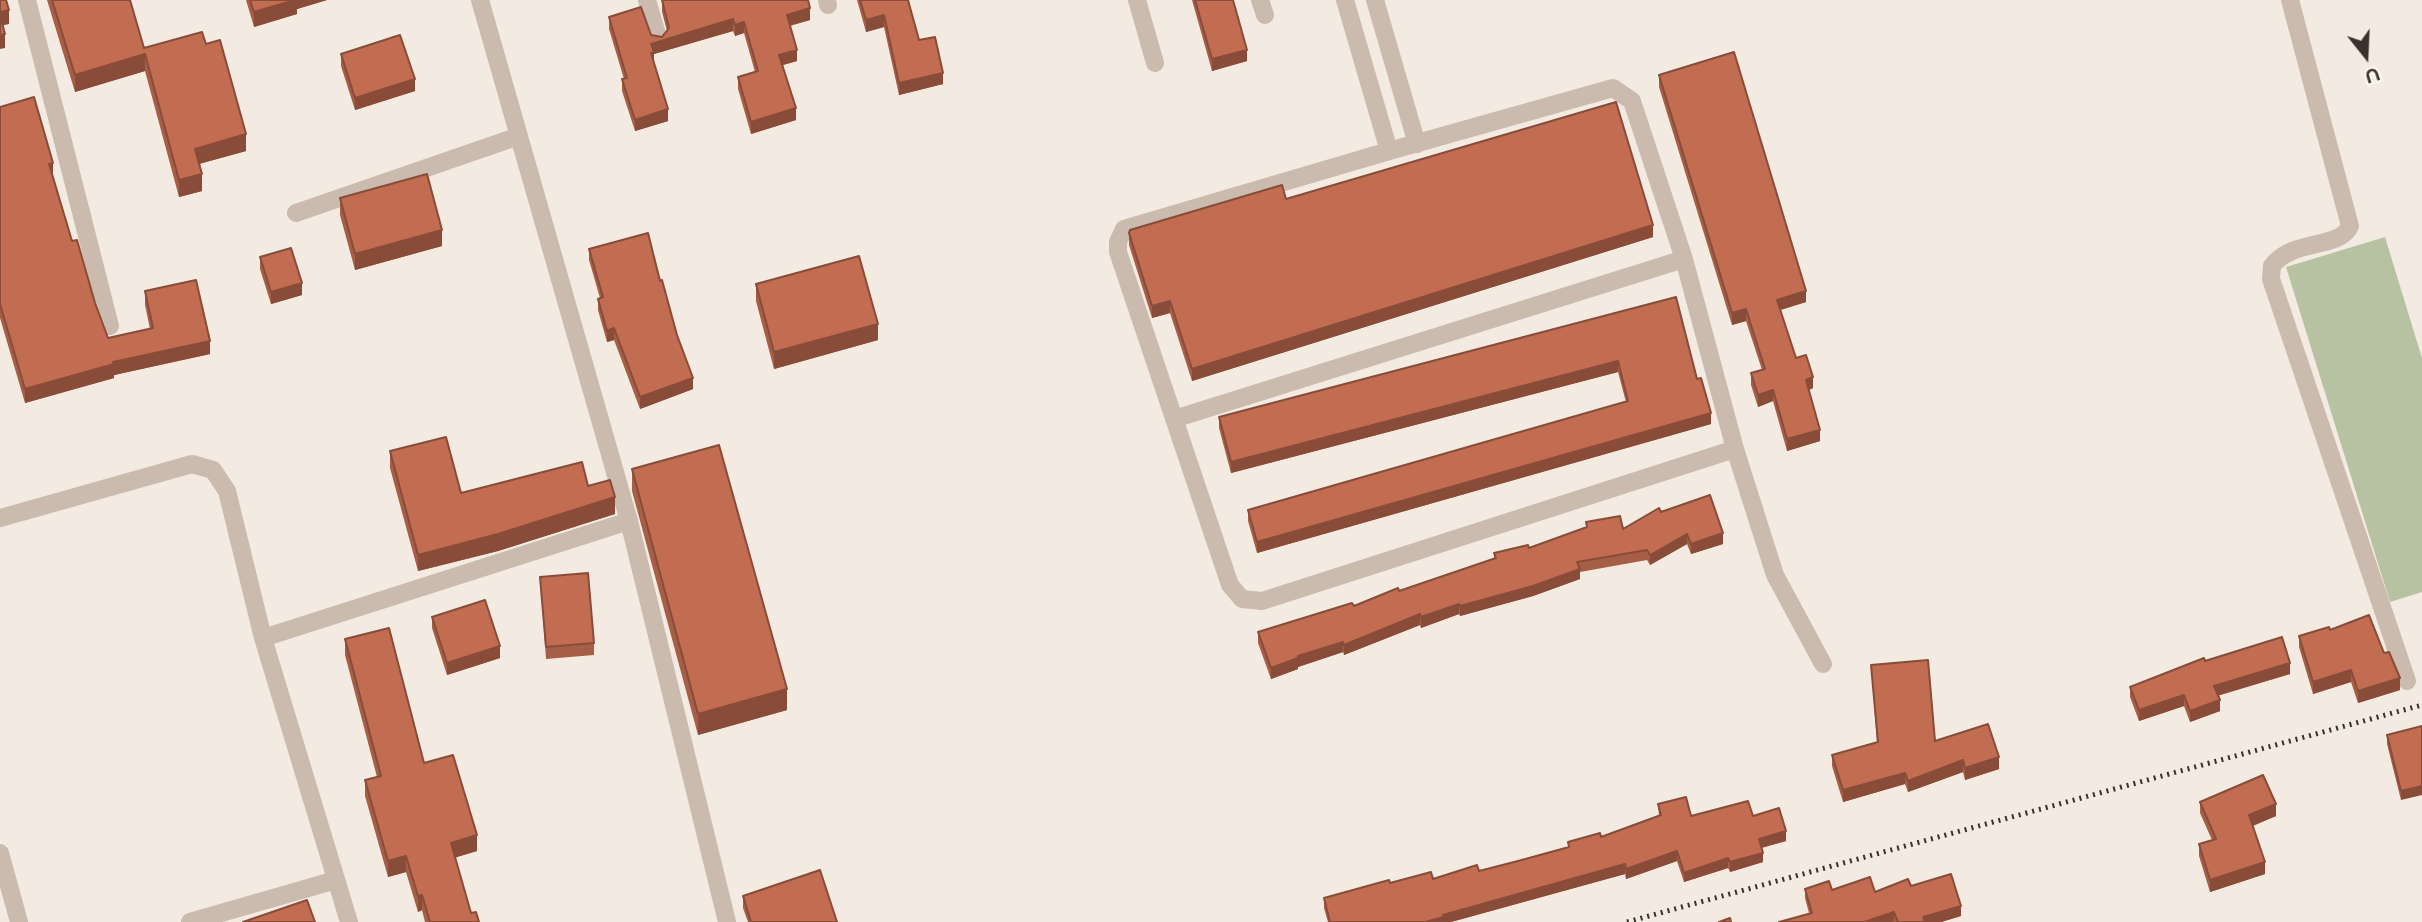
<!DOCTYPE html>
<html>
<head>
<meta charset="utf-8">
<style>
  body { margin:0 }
  #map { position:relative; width:2422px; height:922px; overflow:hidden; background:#f3ebe2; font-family:Raleway,sans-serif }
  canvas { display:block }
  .north { position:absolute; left:2331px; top:21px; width:70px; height:70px; -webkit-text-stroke:5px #faf5ee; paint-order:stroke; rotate:162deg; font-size:19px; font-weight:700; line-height:28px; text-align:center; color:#3a302c }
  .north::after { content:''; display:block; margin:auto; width:24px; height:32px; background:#3a302c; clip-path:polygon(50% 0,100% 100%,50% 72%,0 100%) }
</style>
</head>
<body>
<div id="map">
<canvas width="2422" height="922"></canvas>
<div class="north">U</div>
</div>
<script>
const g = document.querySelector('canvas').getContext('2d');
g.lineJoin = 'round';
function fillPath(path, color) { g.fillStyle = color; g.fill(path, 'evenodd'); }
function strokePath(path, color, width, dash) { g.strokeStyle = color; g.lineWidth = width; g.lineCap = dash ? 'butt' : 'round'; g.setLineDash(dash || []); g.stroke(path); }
const green = new Path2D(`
  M2385,237L2422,358V592L2390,602L2286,267Z`);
const minor = new Path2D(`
  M27,0L110,326
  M480,0L629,521L727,922
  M647,0L658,38
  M827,0L828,5
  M1137,0L1155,63
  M1260,0L1265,15
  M1345,0L1389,151
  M1375,0L1417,144
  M2290,0L2350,226C2339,250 2293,238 2272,266L2271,279L2407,681
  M296,213L519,136
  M1174,419L1684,259
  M1735,449L1262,601L1242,599L1230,585L1118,252V242L1124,229L1389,151L1613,88L1632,101L1684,259L1735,449L1775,575L1823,664
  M0,518L192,464L213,470L227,491L263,638L349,922
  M263,638L629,521
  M0,853L19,922
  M190,922L336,880`);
const rail = new Path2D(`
  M1627,922L2422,705`);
const wall = new Path2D(`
  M47,0H130L144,48L206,44L246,151L199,164L202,191L179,197L145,71L75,92Z
  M246,0H327L297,9V14L254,27Z
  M662,0L810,20L790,26L797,61L783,65L796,120L751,134L738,89V77L755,72L744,33L735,36L733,31L654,54V64L668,121L635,131L622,91V79H624L609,29V17L651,35L662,37L667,31L662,12Z
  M857,0H908L919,40L943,84L899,95L884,27L866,32Z
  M1192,0H1233L1247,61L1212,71Z
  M341,54L415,91L355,110L341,66Z
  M1659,75L1806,302L1780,310L1796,358L1813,388L1809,390L1820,441L1787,451L1773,401L1758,407L1751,385V373L1762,370L1746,321L1732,325L1659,87Z
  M0,107L53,176L72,241L108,338L150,329L145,305V291L210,354L114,375V378L25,403L0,318Z
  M340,198L442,246L355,270L340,215Z
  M1286,199L1653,237L1192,381L1170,313L1152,318L1129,245V233Z
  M589,249L660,281L693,389L640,409L614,340L607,342L598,310V299L600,298L589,260Z
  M260,257L302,295L271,304L260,269Z
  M756,284L878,340L774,369L756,301Z
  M1676,297L1697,379L1711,424L1257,553L1248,521V510L1626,402L1618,372L1231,473L1219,428V417Z
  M390,451L461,493L588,486L615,514L498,551L418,571L390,468Z
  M632,469L787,710L698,735L632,491Z
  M1661,512L1723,544L1691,554L1687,544L1650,565L1647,560L1580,572V579L1533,596L1460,616L1459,614L1421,628L1420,625L1344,655L1343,652L1298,667V669L1271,679L1258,643V632L1354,606L1494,559V553L1529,548L1586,527V522L1623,529Z
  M540,577L594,643V655L546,659Z
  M432,617L500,658L447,675L432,628Z
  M2330,630L2384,653L2400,690L2358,703L2351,682L2313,694L2299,647V636Z
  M345,639L424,763L477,851L455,857L471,913L479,922H425L422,910L418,912L406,872L388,877L365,796V780L377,777L345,655Z
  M2205,661L2290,674L2218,695L2220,711L2190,722L2184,706L2139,721L2130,697V687Z
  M1871,665L1935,741L1999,769L1965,780L1963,772L1908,792L1905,784L1843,802L1832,766V755L1877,743Z
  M2422,726L2401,800L2387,744V735Z
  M2200,802L2276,816L2253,826L2265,874L2210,892L2199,856V844L2212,840L2200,813Z
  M1658,804L1691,816H1753L1786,841L1762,848L1763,862L1730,872L1728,868L1684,882L1677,861L1626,879L1625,874L1451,922H1328L1324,908V898L1390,883L1433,879L1479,871L1568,847V842L1601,837L1659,816Z
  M1911,886L1961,916L1941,922H1779L1809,913L1805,898V889L1875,892Z
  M743,896L837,922H748L743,908Z`);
const shadedWall = new Path2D(`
  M295,0H327L297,9V14L254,27V12Z
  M810,8V20L787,26V15Z
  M9,10V24L0,26V12Z
  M884,15V27L866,32V20Z
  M733,19V31L654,54V64L651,65V44Z
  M744,22V33L735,36V25Z
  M5,34V48L0,49V35Z
  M797,50V61L779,66V55Z
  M1247,50V61L1212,71V59Z
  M145,54V71L75,92V75Z
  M943,73V84L899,95V83Z
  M415,79V91L355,110V98Z
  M796,108V120L751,134V122Z
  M668,109V121L635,131V120Z
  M246,134V151L195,165V149Z
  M53,163V176L49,164Z
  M202,174V191L179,197V180Z
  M1653,225V237L1192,381V369Z
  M442,230V246L355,270V254Z
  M302,283V295L271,304V292Z
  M1806,291V302L1777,311V300Z
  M1170,301V313L1152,318V306Z
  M1746,309V321L1732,325V313Z
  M878,324V340L774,369V352Z
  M614,328V340L607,342V331Z
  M210,341V354L114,375V378L25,403V389L113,362Z
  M1618,361V372L1231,473V462Z
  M1813,377V388L1806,391V380Z
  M693,378V389L640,409V397Z
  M1773,390V401L1758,407V395Z
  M1711,413V424L1257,553V542Z
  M1820,430V441L1787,451V439Z
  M615,497V514L498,551L418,571V555Z
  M1723,533V544L1691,554V544Z
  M1687,534V544L1650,565V555Z
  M1580,569V579L1533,596L1460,616V606Z
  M1459,604V614L1421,628V617Z
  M1420,614V625L1344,655V645Z
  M1343,642V652L1298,667V669L1271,679V668L1298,656Z
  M500,646V658L447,675V663Z
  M2290,663V674L2214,697V686Z
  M2351,670V682L2313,694V682Z
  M2400,678V690L2358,703V691Z
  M787,689V710L698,735V714Z
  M2184,695V706L2139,721V710Z
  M2220,700V711L2190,722V711Z
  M1999,757V769L1965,780V768Z
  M1963,760V772L1908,792V781Z
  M1905,773V784L1843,802V790Z
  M2422,786V795L2401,800V791Z
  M2276,804V816L2249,827V815Z
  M1786,831V841L1759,848V839Z
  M477,835V851L451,859V843Z
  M1677,851V861L1626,879V869Z
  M1763,853V862L1730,872V862Z
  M406,856V872L388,877V861Z
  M1728,858V868L1684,882V873Z
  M2265,862V874L2210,892V880Z
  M1625,864V874L1451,922H1425L1443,915Z
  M422,895V910L418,912V896Z
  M1961,906V916L1941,922H1923V917Z
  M1894,912V921L1892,922H1864Z`);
const building = new Path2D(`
  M0,0H6L9,10L0,12Z
  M52,0H130L144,48L202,32L206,44L220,40L246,134L195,149L202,174L179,180L145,54L75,75Z
  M250,0H295L254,12Z
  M662,0H808L810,8L787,15L797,50L779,55L796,108L751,122L738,77L758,71L744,22L735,25L733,19L651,44L654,52L651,53L668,109L635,120L622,79L627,78L609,17L641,7L651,35L662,37L669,28Z
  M860,0H908L919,40L935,37L943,73L899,83L884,15L866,20Z
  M1195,0H1233L1247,50L1212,59Z
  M0,15L5,34L0,35Z
  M400,35L415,79L355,98L341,54Z
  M1734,52L1806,291L1777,300L1796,358L1806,355L1813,377L1806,380L1820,430L1787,439L1773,390L1758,395L1751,373L1765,369L1746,309L1732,313L1659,75Z
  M34,97L53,163L49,164L72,241L77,240L95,303L108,338L153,328L145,291L196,280L210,341L113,362L114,364L25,389L0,304V107Z
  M1616,102L1653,225L1192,369L1170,301L1152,306L1129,233L1130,230L1282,185L1286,199Z
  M427,174L442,230L355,254L340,198Z
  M648,233L660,281L662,280L677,335L693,378L640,397L614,328L607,331L598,299L603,297L589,249Z
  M291,248L302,283L271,292L260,257Z
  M859,256L878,324L774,352L756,284Z
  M1676,297L1697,379L1701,378L1711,413L1257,542L1248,510L1628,401L1618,361L1231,462L1219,417Z
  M446,437L461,493L582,462L588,486L610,480L615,497L498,534L418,555L390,451Z
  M719,445L787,689L698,714L632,469Z
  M1710,495L1723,533L1691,544L1687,534L1650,555L1647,550L1577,562L1580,569L1533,586L1460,606L1459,604L1421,617L1420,614L1344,645L1343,642L1298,656V658L1271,668L1258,632L1352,603L1354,606L1398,588L1399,591L1496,558L1494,553L1528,545L1529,548L1587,527L1586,522L1620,516L1623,529L1659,508L1661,512Z
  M588,573L594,643L546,647L540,577Z
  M485,600L500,646L447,663L432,617Z
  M2369,615L2384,653L2389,652L2400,678L2358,691L2351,670L2313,682L2299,636L2329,627L2330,630Z
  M389,628L424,763L453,755L477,835L451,843L471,913L476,912L479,922H430L422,895L418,896L406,856L388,861L365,780L381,776L345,639Z
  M2282,637L2290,663L2214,686L2220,700L2190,711L2184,695L2139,710L2130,687L2204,658L2205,661Z
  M1928,660L1935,741L1988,724L1999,757L1965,768L1963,760L1908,781L1905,773L1843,790L1832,755L1878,742L1871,665Z
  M2422,726V786L2401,791L2387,735Z
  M2263,775L2276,804L2249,815L2265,862L2210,880L2199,844L2216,839L2200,802Z
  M1686,797L1691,816L1748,801L1753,816L1779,808L1786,831L1759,839L1763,853L1730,862L1728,858L1684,873L1677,851L1626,869L1625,864L1443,915L1444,917L1425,922H1330L1324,898L1389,880L1390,883L1431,872L1433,879L1477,865L1479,871L1518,861L1569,847L1568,842L1600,833L1601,837L1661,815L1658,804Z
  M820,870L837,922H751L743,896Z
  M1951,874L1961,906L1923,917L1925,922H1898L1894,912L1864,922H1779L1812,913L1805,889L1829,881L1832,890L1870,877L1875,892L1908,879L1911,886Z
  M307,900L315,922H243Z
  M1730,918L1731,922H1719Z`);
fillPath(green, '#b7c2a2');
strokePath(minor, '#cbbbae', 18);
strokePath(rail, '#3a302c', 5, [2, 5]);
fillPath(wall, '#a75e46');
fillPath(shadedWall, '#884c39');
fillPath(building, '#c26d51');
strokePath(building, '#884c39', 2);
</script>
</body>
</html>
